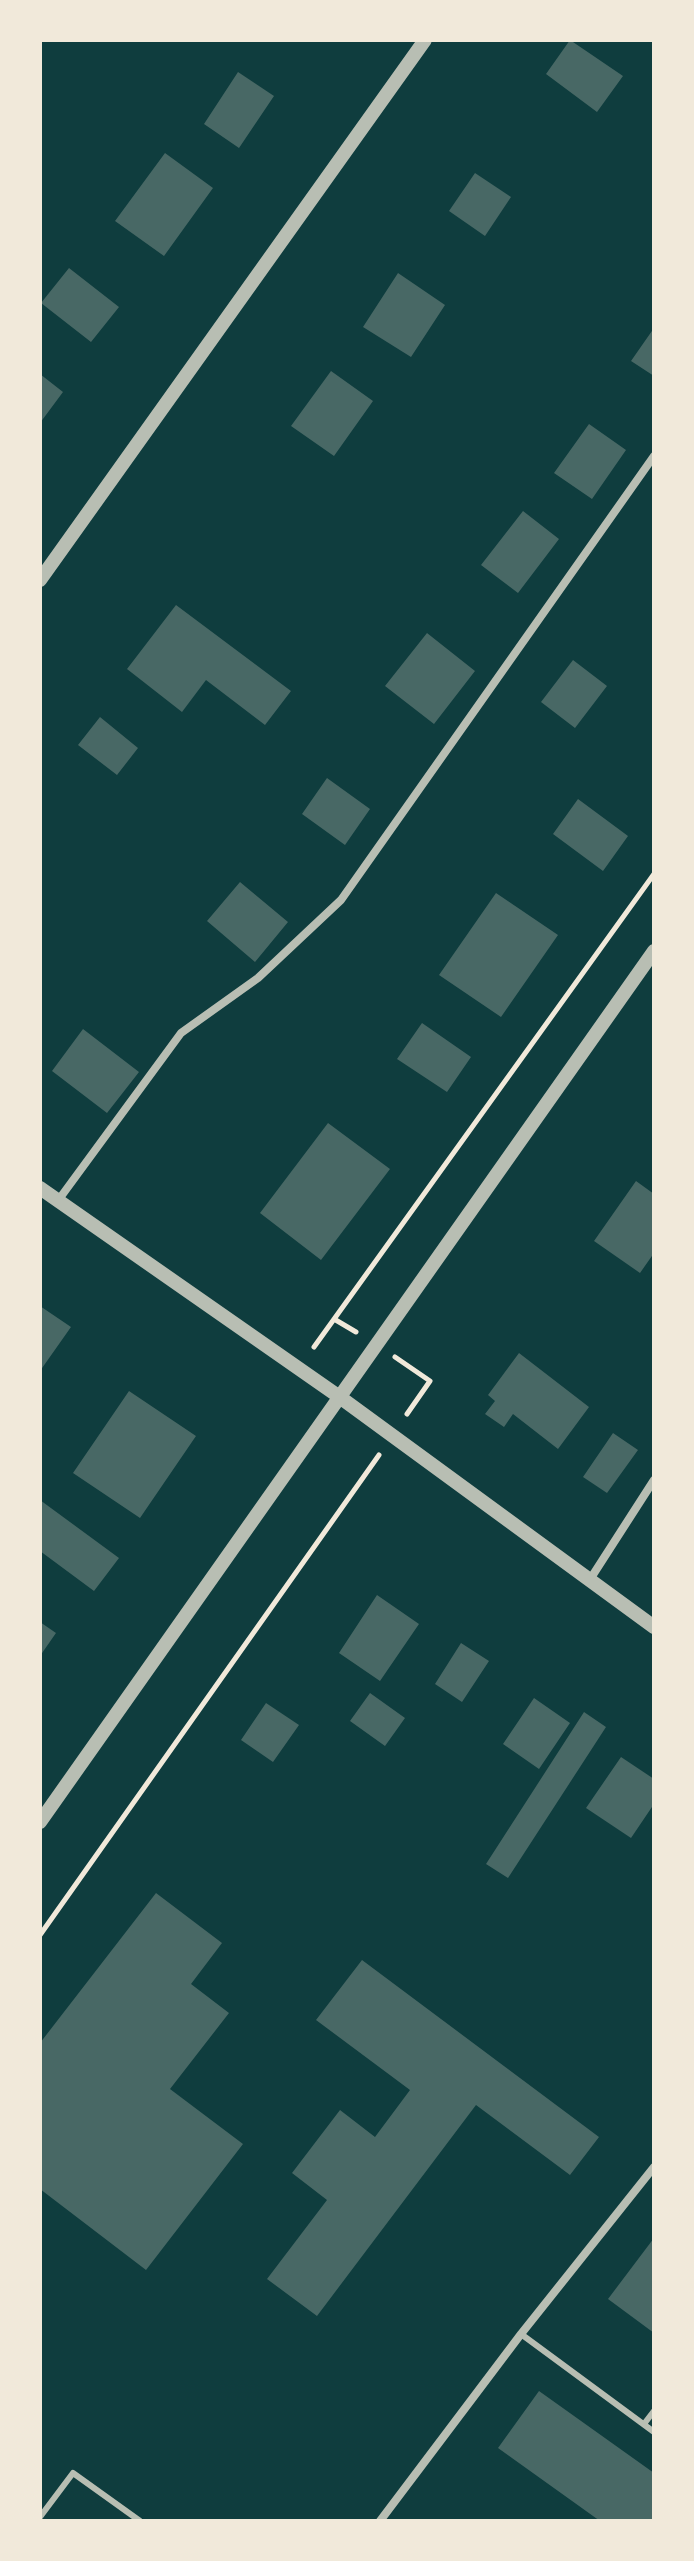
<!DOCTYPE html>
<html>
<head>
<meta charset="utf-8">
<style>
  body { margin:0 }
  #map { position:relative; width:694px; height:2561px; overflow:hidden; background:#0f3d3e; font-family:"PT Sans Narrow",sans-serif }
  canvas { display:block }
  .frame { position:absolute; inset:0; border:42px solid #f1e9da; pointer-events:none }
</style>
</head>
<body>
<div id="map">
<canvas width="694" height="2561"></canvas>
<div class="frame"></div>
</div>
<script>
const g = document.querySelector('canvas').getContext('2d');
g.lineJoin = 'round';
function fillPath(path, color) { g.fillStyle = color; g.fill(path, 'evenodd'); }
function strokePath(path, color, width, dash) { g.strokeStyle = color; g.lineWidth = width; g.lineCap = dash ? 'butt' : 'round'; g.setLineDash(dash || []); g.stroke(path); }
const building = new Path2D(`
  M570,40L623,76L597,112L546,74Z
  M238,72L274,96L239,148L204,124Z
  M165,153L213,188L164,256L115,221Z
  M475,173L511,197L485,236L449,211Z
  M69,268L119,307L91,342L41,303Z
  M398,273L445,305L411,357L363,327Z
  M654,328V376L631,361Z
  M331,371L373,401L334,456L291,426Z
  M40,374L63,392L40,423Z
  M589,424L626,450L592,499L554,473Z
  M523,511L559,539L518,593L481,565Z
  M176,605L291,691L265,725L206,680L182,712L127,669Z
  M427,633L475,671L434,724L385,686Z
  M573,660L607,686L575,728L541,702Z
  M100,717L138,748L117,775L78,745Z
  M327,778L370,809L345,845L302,814Z
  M578,799L628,836L603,871L553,834Z
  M240,882L288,922L255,962L207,921Z
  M496,893L558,935L501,1017L439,975Z
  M422,1023L471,1057L447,1092L397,1059Z
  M83,1029L139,1072L107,1113L52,1071Z
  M328,1123L390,1169L321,1260L260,1213Z
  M636,1181L654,1194V1253L640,1273L594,1241Z
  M40,1306L71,1327L40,1371Z
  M519,1353L589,1407L558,1449L513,1414L504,1427L485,1414L495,1401L488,1395Z
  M129,1391L196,1436L140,1518L73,1473Z
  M613,1433L638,1450L607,1493L583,1477Z
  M40,1500L119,1558L94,1591L40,1551Z
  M377,1595L419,1624L380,1681L339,1653Z
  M40,1622L56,1633L40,1656Z
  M461,1643L489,1661L462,1702L435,1684Z
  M370,1693L405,1718L385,1746L350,1721Z
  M534,1698L570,1723L539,1769L503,1744Z
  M266,1703L299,1725L273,1762L241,1740Z
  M584,1712L606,1727L508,1878L486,1864Z
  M621,1757L654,1779V1804L631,1838L586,1808Z
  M156,1893L222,1943L191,1984L229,2013L170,2089L243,2144L146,2270L40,2189V2043Z
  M362,1960L599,2137L570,2175L476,2105L317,2316L267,2279L327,2200L292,2173L340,2110L375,2137L410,2090L316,2020Z
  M654,2238V2333L608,2299Z
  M539,2391L654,2473V2521H600L498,2448Z`);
const path = new Path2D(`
  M334,1319L356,1332
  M314,1347L654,874
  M395,1357L430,1381L407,1414
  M40,1935L379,1455`);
const service = new Path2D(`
  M521,2334L654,2432
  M644,2424L654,2411
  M40,2517L73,2473L140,2521`);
const minor = new Path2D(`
  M57,1202L181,1033L258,978L341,900L654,456
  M589,1581L654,1480
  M380,2521L521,2334L654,2167`);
const tertiary = new Path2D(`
  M40,580L425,40
  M40,1188L341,1398L654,1627
  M40,1822L654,951`);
fillPath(building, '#486865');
strokePath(path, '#f1e9da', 5);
strokePath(service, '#b8beb3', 6);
strokePath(minor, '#b8beb3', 8);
strokePath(tertiary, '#b8beb3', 14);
</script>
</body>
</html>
